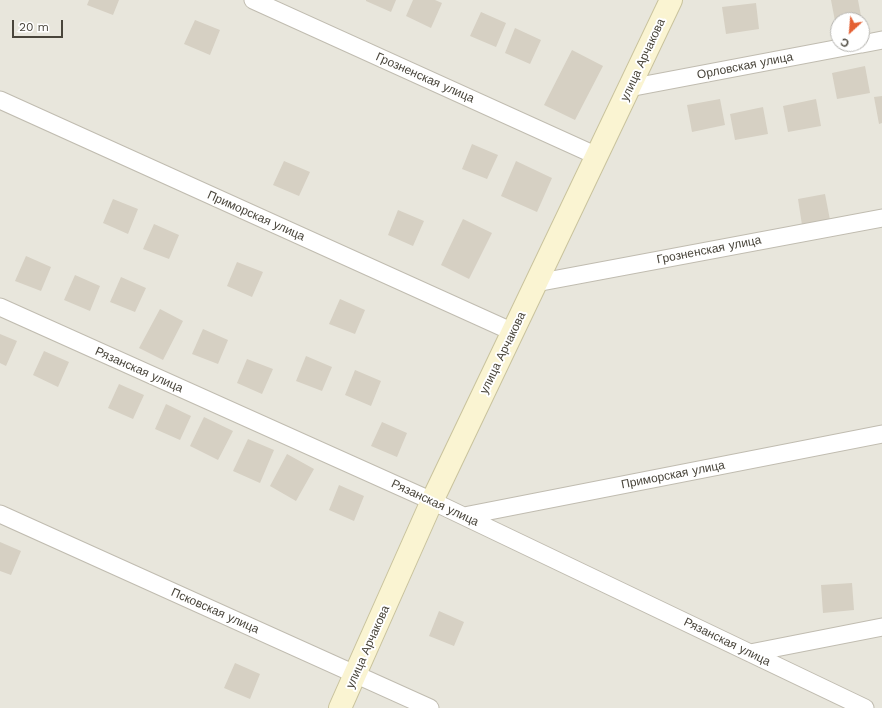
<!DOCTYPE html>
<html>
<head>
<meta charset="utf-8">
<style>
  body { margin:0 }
  #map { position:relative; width:882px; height:708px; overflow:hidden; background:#f5f3ed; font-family:"Work Sans",sans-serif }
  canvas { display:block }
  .north { position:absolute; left:830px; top:12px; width:40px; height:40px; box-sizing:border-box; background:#fff; border:1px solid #b6b5b1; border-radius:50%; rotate:206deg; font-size:11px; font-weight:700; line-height:16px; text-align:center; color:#49453b }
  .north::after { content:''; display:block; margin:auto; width:14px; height:18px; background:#e46134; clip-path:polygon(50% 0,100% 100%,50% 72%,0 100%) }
  .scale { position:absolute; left:12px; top:20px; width:51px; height:18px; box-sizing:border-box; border:2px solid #49453b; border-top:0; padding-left:5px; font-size:12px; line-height:14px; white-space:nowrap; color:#49453b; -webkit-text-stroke:3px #fff; paint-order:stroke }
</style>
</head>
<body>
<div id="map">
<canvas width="882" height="708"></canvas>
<div class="north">С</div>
<div class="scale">20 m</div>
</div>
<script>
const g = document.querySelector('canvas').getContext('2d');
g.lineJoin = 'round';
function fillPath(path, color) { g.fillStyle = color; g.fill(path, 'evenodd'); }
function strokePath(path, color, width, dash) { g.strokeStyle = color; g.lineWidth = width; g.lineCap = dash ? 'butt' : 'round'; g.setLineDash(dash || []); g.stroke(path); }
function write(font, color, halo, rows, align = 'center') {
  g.font = font + ' "Work Sans",sans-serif'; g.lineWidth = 4; g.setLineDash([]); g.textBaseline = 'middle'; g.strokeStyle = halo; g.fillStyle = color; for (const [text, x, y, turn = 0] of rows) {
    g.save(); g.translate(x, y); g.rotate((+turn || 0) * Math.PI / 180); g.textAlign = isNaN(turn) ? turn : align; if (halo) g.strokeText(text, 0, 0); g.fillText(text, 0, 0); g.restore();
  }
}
const residential = new Path2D(`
  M0,0H882V708H0ZM838,20H862V44H838Z`);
const building = new Path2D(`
  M89,0H119L113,15L87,5Z
  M366,0H396L391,12L366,1Z
  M413,0H435L442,3L431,28L406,16Z
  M831,0H858L861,16L835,21Z
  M756,3L759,29L726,34L722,7Z
  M481,12L506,23L496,47L470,36Z
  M195,20L220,30L210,55L184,44Z
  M515,28L541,40L530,64L505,53Z
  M572,50L603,66L575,120L544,105Z
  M865,66L870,93L837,99L832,73Z
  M882,96V123L879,124L874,97Z
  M720,99L725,125L692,132L687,105Z
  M816,99L821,126L788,132L783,106Z
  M763,107L768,134L735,140L730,114Z
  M472,144L498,155L487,179L462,169Z
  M284,161L310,172L299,196L273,185Z
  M516,161L552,178L537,212L501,196Z
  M825,194L830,220L802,225L798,199Z
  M113,199L138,209L128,234L103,223Z
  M398,210L424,221L413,246L388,235Z
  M463,219L492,233L469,279L441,265Z
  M154,224L179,235L169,259L143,249Z
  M26,256L51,267L41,291L15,281Z
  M237,262L263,272L252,297L227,286Z
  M75,275L100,286L90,311L64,300Z
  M121,277L146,288L135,312L110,302Z
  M340,299L365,310L355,334L329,324Z
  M160,309L183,321L163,360L139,348Z
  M203,329L228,340L218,364L192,354Z
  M0,334L17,341L6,366L0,363Z
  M44,351L69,362L58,387L33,375Z
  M306,356L332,367L322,391L296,381Z
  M247,359L273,369L262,394L237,383Z
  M355,370L381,381L371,406L345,395Z
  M119,384L144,395L133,419L108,408Z
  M166,404L191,416L180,440L155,429Z
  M204,417L233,431L218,460L190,446Z
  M382,422L407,433L397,457L371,446Z
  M248,439L274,450L260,483L233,471Z
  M287,454L314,469L296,501L270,486Z
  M339,485L364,496L354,521L329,510Z
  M0,542L21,551L11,575L0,571Z
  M852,583L854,610L823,613L821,585Z
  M439,611L464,622L454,646L429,636Z
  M235,663L260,674L250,699L224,688Z`);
const street = new Path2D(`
  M253,0L597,156
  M862,44L882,40
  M629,88L861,44
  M0,100L513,332
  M536,283L882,218
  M0,307L432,501L865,708
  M0,514L430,708
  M464,516L882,434
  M750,653L882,627`);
const secondary = new Path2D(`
  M340,708L432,501L671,0`);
const streetNames = [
  ["улица Арчакова",643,60,-65],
  ["Орловская улица",745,66,-11],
  ["Грозненская улица",425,78,24],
  ["Приморская улица",256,216,24],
  ["Грозненская улица",709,250,-11],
  ["улица Арчакова",503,353,-64],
  ["Рязанская улица",139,370,24],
  ["Приморская улица",673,475,-11],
  ["Рязанская улица",435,503,25],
  ["Псковская улица",215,611,24],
  ["Рязанская улица",727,642,26],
  ["улица Арчакова",368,647,-66]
];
fillPath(residential, '#e8e6dc');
fillPath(building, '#d6d0c3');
strokePath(street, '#c0bcb0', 19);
strokePath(secondary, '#c9c39d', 24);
strokePath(street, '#fff', 17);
strokePath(secondary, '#faf4d2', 22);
write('12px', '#49453b', '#fff', streetNames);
</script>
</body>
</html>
